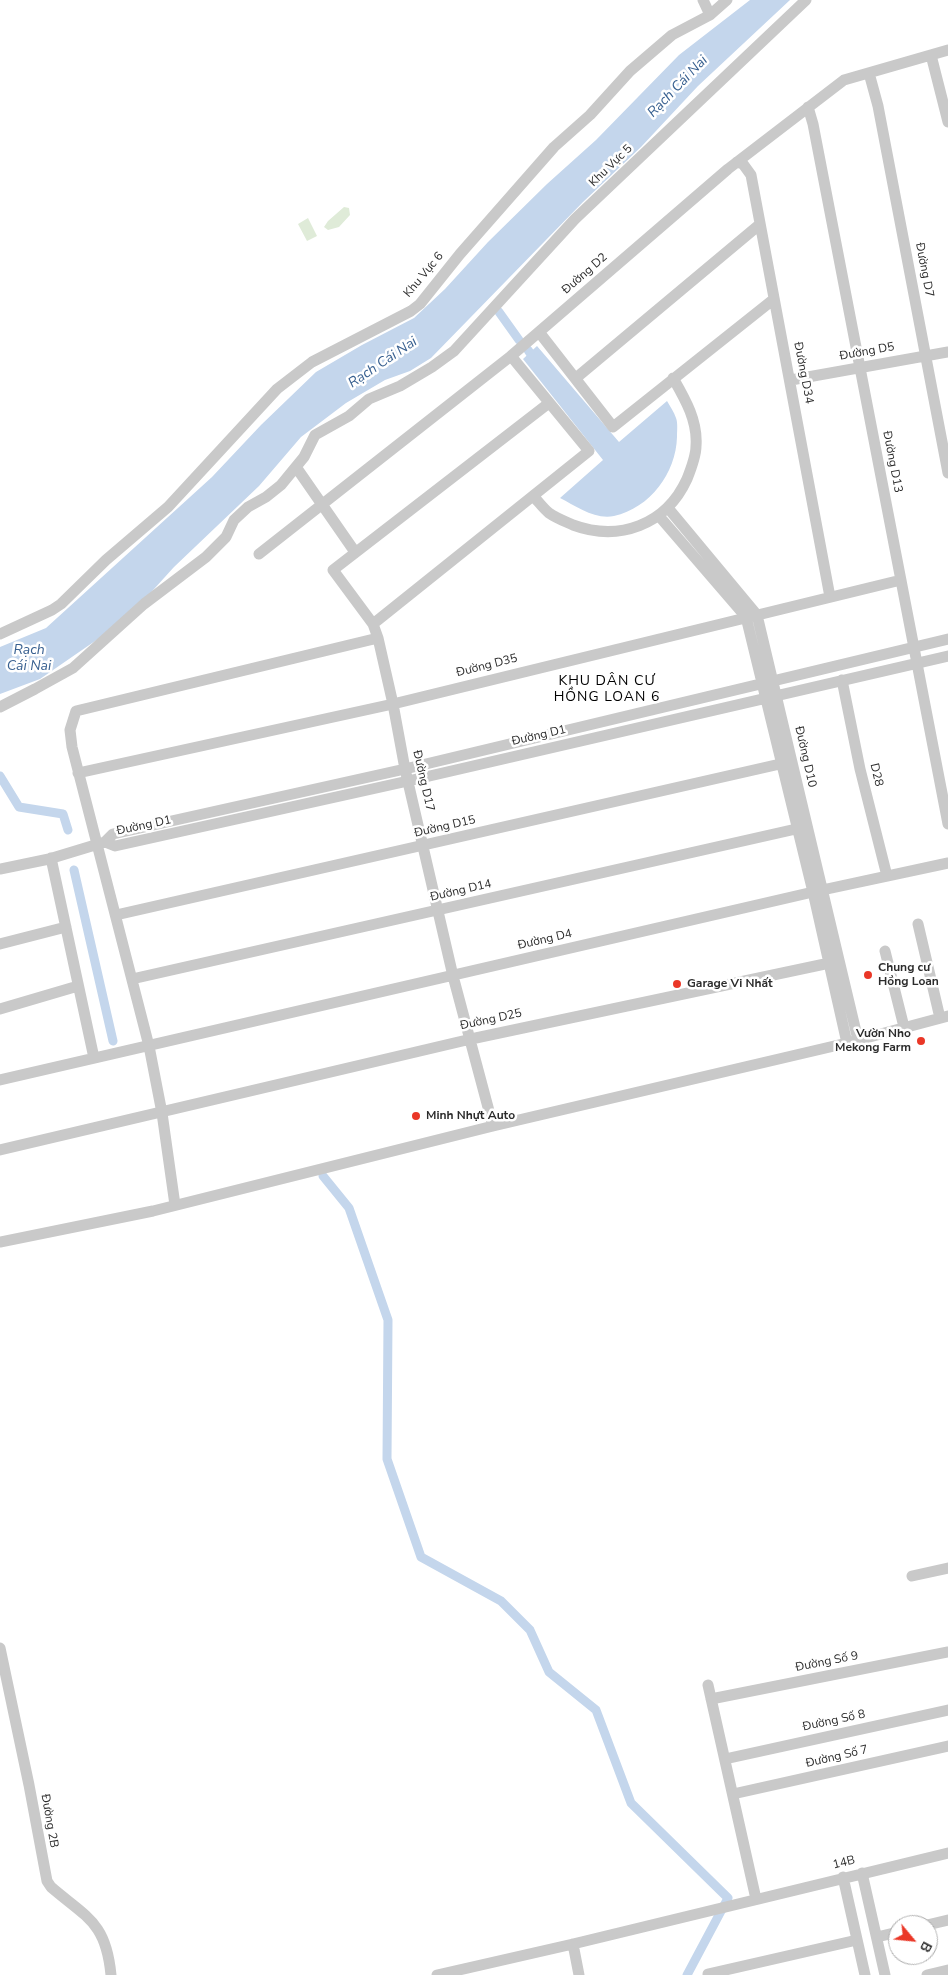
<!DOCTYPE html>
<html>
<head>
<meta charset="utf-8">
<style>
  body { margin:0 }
  #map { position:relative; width:948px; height:1975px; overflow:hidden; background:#fff; font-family:"Nunito Sans",sans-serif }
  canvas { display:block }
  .north { position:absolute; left:888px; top:1915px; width:50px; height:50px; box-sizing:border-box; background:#fff; border:1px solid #ababab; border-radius:50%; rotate:118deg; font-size:14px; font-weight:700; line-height:20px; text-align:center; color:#2c2c2c }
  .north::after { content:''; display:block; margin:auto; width:18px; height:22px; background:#ea3727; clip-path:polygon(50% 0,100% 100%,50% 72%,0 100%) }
</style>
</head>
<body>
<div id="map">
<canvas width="948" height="1975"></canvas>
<div class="north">B</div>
</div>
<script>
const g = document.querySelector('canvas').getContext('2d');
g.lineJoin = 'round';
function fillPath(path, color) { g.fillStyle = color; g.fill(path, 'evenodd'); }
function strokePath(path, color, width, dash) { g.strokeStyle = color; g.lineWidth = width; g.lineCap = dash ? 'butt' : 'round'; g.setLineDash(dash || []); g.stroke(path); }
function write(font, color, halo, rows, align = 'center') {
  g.font = font + ' "Nunito Sans",sans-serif'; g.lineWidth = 5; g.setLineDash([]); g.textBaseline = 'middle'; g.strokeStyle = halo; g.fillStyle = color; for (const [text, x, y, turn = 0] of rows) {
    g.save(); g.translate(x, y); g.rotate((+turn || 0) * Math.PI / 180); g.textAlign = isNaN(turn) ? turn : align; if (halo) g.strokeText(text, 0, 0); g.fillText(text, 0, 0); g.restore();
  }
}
const green = new Path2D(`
  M344,207L349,208L350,215L339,227L328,230L324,227L328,221Z
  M308,218L317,236L307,241L298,224Z`);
const water = new Path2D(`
  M750,0H790L698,86L641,147L583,202L431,358L410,371L385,380L346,403L301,437L259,486L174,567L145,599L98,639L40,679L0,694V647L46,628L212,477L261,425L316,372L362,345L414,318L445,289L488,242L547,184L596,140L679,55Z
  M537,346L619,442L667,401C670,406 674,412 676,418C678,423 677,431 677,437C676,473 650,508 614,516C595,520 576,506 560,498L603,460L523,359Z`);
const canal = new Path2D(`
  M499,312L519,340
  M528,350L530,353
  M0,776L19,807L63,814L68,830
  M74,870L113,1041
  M323,1176L349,1208L388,1320L387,1459L421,1557L501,1601L530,1630L549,1672L596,1710L631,1803L728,1898L687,1975`);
const minor = new Path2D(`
  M703,0L710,15
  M931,55L948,122
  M869,73L878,106L948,473
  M808,107L813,124L948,824
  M737,162L743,164L751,175L830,597
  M539,332L613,427L774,299
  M576,378L759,225
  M791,380L948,352
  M296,467L355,552
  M533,496C538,501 543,508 549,513C556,518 564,521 573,525C619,542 666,525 687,479C691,469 696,456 696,446C698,421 685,399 673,378
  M668,508L757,615L858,1040
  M659,516L746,617L813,892L847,1043
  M259,554L511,356L728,169L844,80L948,50
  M373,624L589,451L511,356
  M0,634L52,610L61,604L106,560L168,507L277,389L312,362L411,311L420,304L460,254L554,147L590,115L630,71L672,35L710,15L727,0
  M948,639L405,769L113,834L105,842L115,846L408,781L948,656
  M842,680L860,769L887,876
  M0,707L35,689L73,668L144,604L206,557L226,537L234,520L248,507L266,497L281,485L304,457L315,435L349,416L369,399L400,386L432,367L454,351L575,219L806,0
  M78,773L393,704L901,580
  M51,858L94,1058
  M0,869L49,859L105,842
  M116,915L780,764
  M918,924L940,1018
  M0,944L66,927
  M885,951L904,1027
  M132,979L796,829
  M0,1009L78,986
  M0,1080L813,892L948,863
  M493,1126L453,976L405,769L393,704L378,638L373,624L333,570L549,403
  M0,1150L471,1039L839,961
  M175,1205L162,1113L149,1046L72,747L70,730L76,711L378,638
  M0,1242L153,1211L493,1126L847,1043L948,1016
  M912,1576L948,1568
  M0,1648L29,1785L47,1881L51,1887C87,1918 106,1922 111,1975
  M708,1685L756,1899
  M711,1699L948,1652
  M725,1759L948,1710
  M733,1794L948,1746
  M862,1873L885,1975
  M843,1877L865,1975
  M927,1925L948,1920
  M877,1937L898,1932
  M573,1944L579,1975
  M708,1974L857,1940
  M437,1975L573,1944L948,1853
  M927,1975L948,1970`);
const markers = [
  [868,975,5,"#ea3727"],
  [677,984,5,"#ea3727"],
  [921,1041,5,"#ea3727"],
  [416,1116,5,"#ea3727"]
];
const streetNames = [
  ["Khu Vực 5",611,166,-44],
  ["Đường D7",924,270,79],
  ["Đường D2",585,274,-41],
  ["Khu Vực 6",424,275,-50],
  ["Đường D5",867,352,-10],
  ["Đường D34",803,373,79],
  ["Đường D13",892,462,79],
  ["Đường D35",487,666,-14],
  ["Đường D1",539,736,-13],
  ["Đường D10",805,757,77],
  ["D28",876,775,77],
  ["Đường D17",423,781,77],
  ["Đường D1",144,826,-12],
  ["Đường D15",445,827,-13],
  ["Đường D14",461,891,-13],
  ["Đường D4",545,940,-13],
  ["Đường D25",491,1020,-12],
  ["Đường Số 9",827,1662,-11],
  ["Đường Số 8",834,1721,-12],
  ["Đường Số 7",837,1757,-13],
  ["Đường 2B",49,1821,80],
  ["14B",844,1863,-14]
];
const poiNames = [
  ["Chung cư",878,968],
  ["Hồng Loan",878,982],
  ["Garage Vi Nhất",687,984],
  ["Vườn Nho",911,1034,"right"],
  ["Mekong Farm",911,1048,"right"],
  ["Minh Nhựt Auto",426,1116]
];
const waterNames = [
  ["Rạch Cái Nai",678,87,-46],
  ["Rạch Cái Nai",383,363,-34],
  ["Rạch",29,651],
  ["Cái Nai",29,667]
];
const neighbourhoodNames = [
  ["KHU DÂN CƯ",607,682],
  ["HỒNG LOAN 6",607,698]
];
fillPath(green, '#dfebd8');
fillPath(water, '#c4d6ec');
strokePath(canal, '#c4d6ec', 9);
strokePath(minor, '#c9c9c9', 11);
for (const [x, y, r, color] of markers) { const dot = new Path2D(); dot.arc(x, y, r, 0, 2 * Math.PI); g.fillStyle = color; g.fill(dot); strokePath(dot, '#fff', 2); }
write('12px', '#2c2c2c', '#fff', streetNames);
write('bold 12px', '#2c2c2c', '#fff', poiNames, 'left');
write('italic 14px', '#386090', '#fff', waterNames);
g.letterSpacing = '1px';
write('14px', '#000', '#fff', neighbourhoodNames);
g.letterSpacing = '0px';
</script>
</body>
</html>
